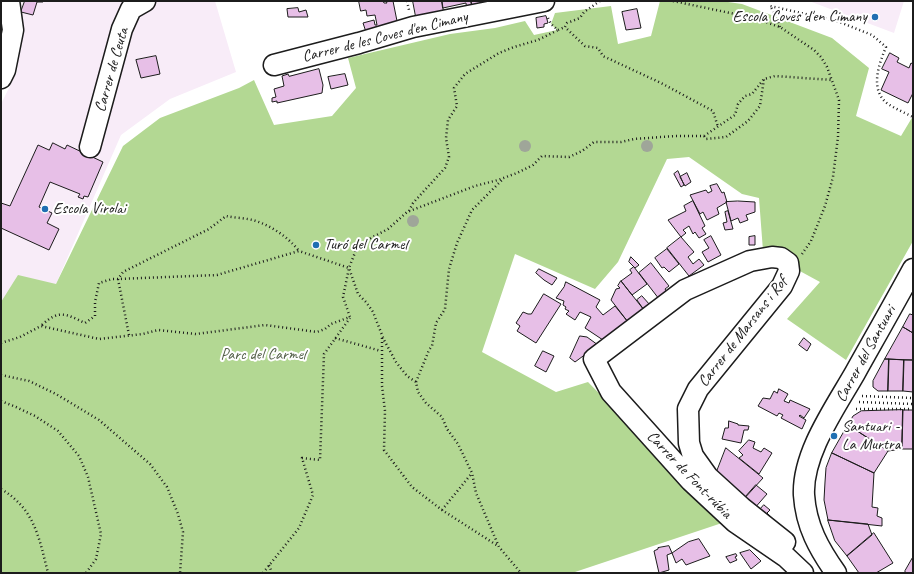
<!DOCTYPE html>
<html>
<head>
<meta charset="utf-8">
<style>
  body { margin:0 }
  #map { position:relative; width:914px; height:574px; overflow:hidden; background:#fff; font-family:Caveat,sans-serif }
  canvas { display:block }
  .frame { position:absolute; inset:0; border:2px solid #1c1c1c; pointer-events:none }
</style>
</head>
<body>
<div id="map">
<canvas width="914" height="574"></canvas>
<div class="frame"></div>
</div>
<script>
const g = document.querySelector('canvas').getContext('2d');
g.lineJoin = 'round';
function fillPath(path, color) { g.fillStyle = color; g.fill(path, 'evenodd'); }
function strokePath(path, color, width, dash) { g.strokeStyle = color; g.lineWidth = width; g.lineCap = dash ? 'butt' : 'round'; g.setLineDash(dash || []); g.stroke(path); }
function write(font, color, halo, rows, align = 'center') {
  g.font = font + ' Caveat,sans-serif'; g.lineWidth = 4; g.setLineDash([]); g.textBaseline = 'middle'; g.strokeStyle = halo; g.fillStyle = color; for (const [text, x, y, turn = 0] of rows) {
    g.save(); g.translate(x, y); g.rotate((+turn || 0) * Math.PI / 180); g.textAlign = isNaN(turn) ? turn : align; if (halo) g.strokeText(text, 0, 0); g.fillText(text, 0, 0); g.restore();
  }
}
const built = new Path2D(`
  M20,1H215L236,72L170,99L121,135L56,284L1,336V104L17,72L20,35Z
  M809,1H904L894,33Z`);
const green = new Path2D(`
  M660,1H721L742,4L832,38L869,68L856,116L901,136L913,116V241L846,360L787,319L820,282L763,251L759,198L742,194L689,157L667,159L618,262L595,289L515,254L482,352L556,392L588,382L725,522L572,573H1V302L18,275L56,284L123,146L160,118L239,88L254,80L274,125L332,116L356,88L348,58L450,34L495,28L525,21L534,35L557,30L551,24L555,13L611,6L618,44L651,36Z`);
const building = new Path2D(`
  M25,1H43V2H37L33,15L21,12Z
  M359,1H383L384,3H387L386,1H393L398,26L366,32L363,23L374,20L375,25H377L375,15L367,16L366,10L361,11Z
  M413,1H442L444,16L417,22Z
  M442,1H471L473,10L467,12L466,3L443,8Z
  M471,1H496L473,10Z
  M298,8L299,12L306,10L308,17H288L287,9Z
  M637,9L641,28L626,30L622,12Z
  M546,16L548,23L544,24V27L537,28L536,18Z
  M890,53L899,58L897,62L909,68L911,63L913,64V93L908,103L881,90L889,72L882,69Z
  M156,56L160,74L141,78L136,60Z
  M319,69L323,85L322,93L277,103V101L272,102V98L276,97L274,89L284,86L282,76L288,74L289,76Z
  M345,74L348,85L331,89L328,77Z
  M53,143L65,149L67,145L103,162L88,197L84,196L83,199L78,197L80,194L50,182L39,207L52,213L47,223L59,229L49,250L1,228V203L10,206L38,145L49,150Z
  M678,171L684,185L681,187L674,174Z
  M687,173L691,182L685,186L680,177Z
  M717,184L722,193L724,192L727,202L717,208L719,214L707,220L703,212L700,214L690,195L706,190L708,193L712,191L710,186Z
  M693,201L705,226L702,228L706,234L699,238L695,232L693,234L689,226L683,230L686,233L681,237L668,220L686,211L684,206Z
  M738,201L755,202V212L746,215L748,220L740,223L738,218L731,221L726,202Z
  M728,211L733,229L725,230L723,223L727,222L725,212Z
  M711,236L721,255L708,262L702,252L709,248L704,240Z
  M755,236V245H749V237Z
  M681,237L694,252L688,257L693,264L699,259L704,265L689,276L667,248Z
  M667,249L679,264L669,272L664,267L662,268L655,258Z
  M631,257L639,265L635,268L629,262Z
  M651,263L669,286L665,289L667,292L659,299L639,273Z
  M634,267L647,284L632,295L621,281L632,273L630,270Z
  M539,269L557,278L552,285L544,280L536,273Z
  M621,281L644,310L628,322L611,300L616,289L620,288L618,286Z
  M566,282L600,300L596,307L603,315L615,306L628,322L603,340L585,328L591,317L580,312L575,320L566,314L569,311L565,309L566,307L563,305L564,301L556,298L564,287Z
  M544,294L561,304L536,343L517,331L520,326L516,323L523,312L528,314H531Z
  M642,296L650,305L644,310L637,300Z
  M910,314L913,315V333L903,327Z
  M903,327L913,333V360L885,359Z
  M580,336L587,337L598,345L575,362L570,358Z
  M804,338L811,344L807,351L799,345Z
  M543,351L554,356L546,372L535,366Z
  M885,359H889L888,391H878L873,387V381Z
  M889,359L904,360L903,391H888Z
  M904,360H913V392L903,391Z
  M779,389L788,394L784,401L789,403L790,400L810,409L804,418L800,415L799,416L806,420L802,429L781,418L783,415L779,413L777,416L758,406L763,398L770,399L774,391L777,393Z
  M903,410H913V449H902Z
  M903,410L902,449L888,451L848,425L853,416L861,411Z
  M729,421L738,424V425L749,426L748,430H744L741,443L722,439L725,428H728Z
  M848,425L888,451L874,473L832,453Z
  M749,440L755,442L753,448L761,452L764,448L772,453L759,474L739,458L743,455L739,451Z
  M726,448L763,478L742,501L714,479Z
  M832,453L874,473L872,507L878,508L877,516L882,518V526L828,520L824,500L825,482L826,468Z
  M756,485L767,494L753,510L742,501Z
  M764,505L770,510L767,513L770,516L767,521L757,513Z
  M828,520L868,524L872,535L847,556L835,541Z
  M874,533L893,563L876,573H859L847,556Z
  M699,539L710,556L686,565L682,559L676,563L672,553L688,542Z
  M669,546L672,553L667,555L669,570L659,573L654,551L658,549V548Z
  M750,550L761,561L751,569L740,553Z
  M736,554L737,556L735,557L737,560L730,563L726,557Z
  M913,557V573H905V571Z`);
const path = new Path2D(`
  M407,1L409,10
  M600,1L584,12L580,18L567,23L565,27L585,46L598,48L603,56L661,83L713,111L718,127
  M673,1L754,18L780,27L814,50L821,57L827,67L839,100L838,137L833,177L825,206L811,241L802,254
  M548,18L551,24L558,30L565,27
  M780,27L776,15L770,6L837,21L872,35L886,47C879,64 869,90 888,104C896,109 905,113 913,117
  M704,136L706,139L726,137L748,121L760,106L764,79
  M409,211L413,203L445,168L449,157L446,138L448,120L457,106L454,88L465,74L499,53L514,47L538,40L558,30
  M42,325C59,309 66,314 85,323L95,316V302L99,283L112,279H118L123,272L209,229L226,216C235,218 247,218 256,221C273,227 288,237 299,251
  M129,335L118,279L217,275L299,251L349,268L358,294L366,302L373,312L384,340L396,362L407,376L416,382L418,392L426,403L442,417L447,429L458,444L472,473L476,493L499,547L521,573
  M335,338L381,351
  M382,338V386L385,411L384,450L412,487L442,510L498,546
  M1,343L20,337L41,326L99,339L143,334L158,330L196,334L265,325L317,332L325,329L331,324L350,317L343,297L349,268L356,250L371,238L388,229L407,212L475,186L498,180L517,173L533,165L542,156L569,157L582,151L594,142H621L634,139L675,136H704L735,115L738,104L745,96L752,94L764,79L775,76L832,80
  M1,375L29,381L56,394L99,420L150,464L167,487L178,514L183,532L180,573
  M416,382L429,350L432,346L436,323L445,309L449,269L457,243L472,210L502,180
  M862,396L913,398
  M1,401L16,407L35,416L58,431L79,456L88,477L101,534L96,559L86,573
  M859,402L913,404
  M856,409H913
  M1,489C35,509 39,538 48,573
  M442,510L472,473
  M269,565L272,573
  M263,573L299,528L313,495L302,458L320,460L324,354L350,318`);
const minor = new Path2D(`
  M274,65L359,43L413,27L544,1
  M1,78L5,70L13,30L9,1
  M90,147L122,29L131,9L145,1
  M741,507L785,542
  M735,522L741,507L708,477L693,456L689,443L688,409L698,389L782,286L789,271L788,263L781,258L772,257L750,261L685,290L594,359L611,392L691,481L735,522L786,557L803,573
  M836,573C819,549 806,526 804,495C802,454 835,408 855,373C874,339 894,304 913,269`);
const trees = [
  [525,146],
  [647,146],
  [413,221]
];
const markers = [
  [875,17,4,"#1f6fb2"],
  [45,209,4,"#1f6fb2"],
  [316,245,4,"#1f6fb2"],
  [834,436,4,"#1f6fb2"]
];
const poiNames = [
  ["Escola Coves d'en Cimany",867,17,"right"],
  ["Escola Virolai",53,209],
  ["Turó del Carmel",324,245],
  ["Santuari -",842,427],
  ["La Murtra",842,445]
];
const streetNames = [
  ["Carrer de les Coves d'en Cimany",385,37,-14],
  ["Carrer de Ceuta",112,70,-74],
  ["Carrer de Marsans i Rof",743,332,-52],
  ["Carrer del Santuari",866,354,-61],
  ["Carrer de Font-rúbia",689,475,46]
];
const parkNames = [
  ["Parc del Carmel",263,355]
];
fillPath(built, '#f8ecf8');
fillPath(green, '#b3d893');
fillPath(building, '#e7bfe7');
strokePath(building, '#1c1c1c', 1);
strokePath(minor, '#1c1c1c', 23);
strokePath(path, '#1c1c1c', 2.5, [1, 3]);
strokePath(minor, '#fff', 20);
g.fillStyle = '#9fa699';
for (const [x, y] of trees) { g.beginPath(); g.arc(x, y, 6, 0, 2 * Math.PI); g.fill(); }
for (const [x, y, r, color] of markers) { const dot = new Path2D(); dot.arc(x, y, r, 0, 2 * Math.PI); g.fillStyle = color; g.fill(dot); strokePath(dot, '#fff', 1.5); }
write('16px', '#1c1c1c', '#fff', poiNames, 'left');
write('16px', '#1c1c1c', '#fff', streetNames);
write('16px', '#515e46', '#fff', parkNames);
</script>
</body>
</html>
